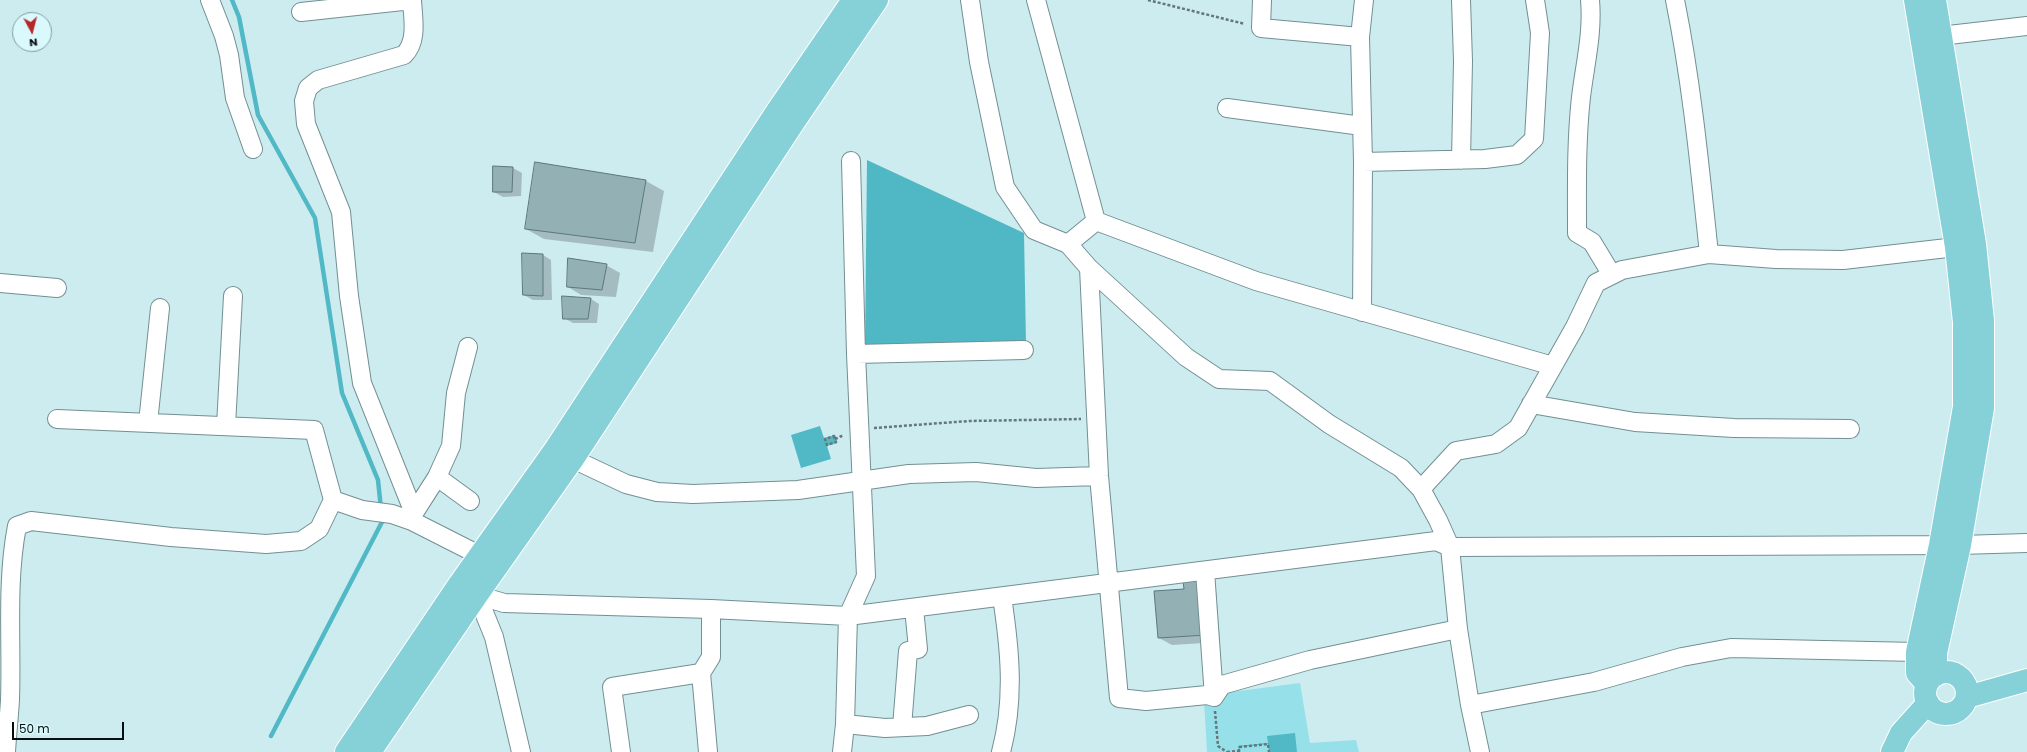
<!DOCTYPE html>
<html>
<head>
<meta charset="utf-8">
<style>
  body { margin:0 }
  #map { position:relative; width:2027px; height:752px; overflow:hidden; background:#cdecf0; font-family:Poppins,sans-serif }
  canvas { display:block }
  .north { position:absolute; left:12px; top:12px; width:40px; height:40px; box-sizing:border-box; background:#daf9fd; border:1px solid #859b9e; border-radius:50%; rotate:173deg; font-size:11px; font-weight:700; line-height:16px; text-align:center; color:#050e10 }
  .north::after { content:''; display:block; margin:auto; width:14px; height:18px; background:#b62729; clip-path:polygon(50% 0,100% 100%,50% 72%,0 100%) }
  .scale { position:absolute; left:12px; top:722px; width:112px; height:18px; box-sizing:border-box; border:2px solid #050e10; border-top:0; padding-left:5px; font-size:12px; line-height:14px; white-space:nowrap; color:#050e10; -webkit-text-stroke:3px #daf9fd; paint-order:stroke }
</style>
</head>
<body>
<div id="map">
<canvas width="2027" height="752"></canvas>
<div class="north">N</div>
<div class="scale">50 m</div>
</div>
<script>
const g = document.querySelector('canvas').getContext('2d');
g.lineJoin = 'round';
function fillPath(path, color) { g.fillStyle = color; g.fill(path, 'evenodd'); }
function strokePath(path, color, width, dash) { g.strokeStyle = color; g.lineWidth = width; g.lineCap = dash ? 'butt' : 'round'; g.setLineDash(dash || []); g.stroke(path); }
const green = new Path2D(`
  M1300,683L1310,743L1356,740L1359,752H1207L1204,701L1231,692Z`);
const forest = new Path2D(`
  M867,160L1024,233L1026,344L865,347Z`);
const water = new Path2D(`
  M820,426L824,438L835,435L837,443L827,446L831,459L801,468L791,435Z
  M1295,733L1297,752H1269L1268,744L1239,747L1238,752V746L1268,743L1267,736Z`);
const shadow = new Path2D(`
  M536,163L646,181L664,191L653,252L544,239L526,229Z
  M513,168L522,173L521,196L503,197L494,192Z
  M543,255L551,260L552,300H533L524,295Z
  M606,265L620,273L616,297L581,295L568,287Z
  M591,299L599,304L597,323H573L564,318Z
  M1203,581L1216,589L1220,642L1172,645L1159,638L1185,590Z`);
const stream = new Path2D(`
  M232,0L239,17L258,115L315,218L342,393L378,480L381,509
  M271,736L382,522V516`);
const building = new Path2D(`
  M535,162L646,180L635,243L525,229Z
  M493,166L513,167L512,192H493Z
  M522,253L543,254V296L523,295Z
  M568,258L607,264L602,290L567,287Z
  M562,296L591,298L588,319H563Z
  M1203,580L1207,635L1158,638L1154,591L1184,589L1183,581Z`);
const path = new Path2D(`
  M1148,0L1245,24
  M874,428L969,421L1081,419
  M834,436L836,442L827,445L825,439Z
  M835,439L844,435
  M1215,711L1218,746L1227,752
  M1227,752L1239,751
  M1239,752V747L1268,744L1269,752`);
const minor = new Path2D(`
  M210,0L224,36L229,55L235,98L253,149
  M970,0L979,62L1005,187L1034,230L1068,244L1089,268L1186,357L1219,379L1270,381L1329,424L1401,468L1421,489L1438,520L1450,547L1458,629L1470,705L1480,752
  M1036,0L1096,221
  M1262,0L1261,28L1360,37
  M1461,0L1463,61L1461,160
  M1590,0C1593,33 1585,64 1581,97C1576,142 1577,188 1577,233L1592,242L1612,275
  M1675,0C1692,84 1700,169 1709,254
  M301,12L412,0
  M1940,36L2027,26
  M1227,108L1362,126
  M1363,162L1485,159L1517,155L1534,139L1540,33L1535,0
  M1068,244L1096,221L1256,281L1553,366
  M1089,268L1099,476L1119,698L1146,701L1207,695L1214,697L1222,685L1310,660L1458,629
  M0,283L57,288
  M1362,312L1363,162L1360,37L1364,0
  M856,354L1024,350
  M1531,404L1635,422L1734,428L1850,429
  M57,419L314,430L333,500L362,510L392,514L412,521L481,556
  M148,423L160,308
  M226,426L233,296
  M573,459L626,484L657,492L693,494L798,490L909,474L976,472L1036,478L1099,476
  M437,477L451,446L456,393L468,347
  M1421,489L1456,451L1496,444L1518,428L1575,327L1596,283L1622,270L1709,254L1776,259L1843,260L1956,247
  M414,513L437,477L470,501
  M412,521L414,513L362,383L349,296L341,212L306,124L304,101L308,88L318,80L404,55C418,41 413,19 412,0
  M1205,571L1214,697
  M467,588L477,595L504,603L711,609L848,616L1436,541L1450,547L1960,545L2027,543
  M477,595L494,637L521,752
  M701,673L711,657V609
  M1470,705L1594,682L1682,657L1731,648L1917,652
  M845,724L885,728L927,726L969,715
  M902,727L908,651L918,649L914,608
  M6,752C7,735 9,717 10,700C12,642 6,583 17,526L31,521L171,537L266,544L301,541L319,529L333,500
  M621,752L612,687L701,673L708,752
  M842,752L845,724L848,616L866,576L856,354L851,161
  M1001,752C1015,700 1010,649 1002,597`);
const major = new Path2D(`
  M1915,0L1956,247L1964,322V407L1940,545L1917,652V673L1927,684
  M1935,0L1975,244L1983,321V408L1960,545L1936,653V675
  M1925 693a21 21 0 1 1 42 0a21 21 0 1 1-42 0Z
  M1967,697L2027,680
  M346,752L460,583L556,448L777,111L853,0
  M370,752L477,595L573,459L794,122L877,0
  M1892,752L1901,733L1928,703`);
fillPath(green, '#96e0ea');
fillPath(forest, '#50b8c4');
fillPath(water, '#51b9c5');
fillPath(shadow, '#0003');
strokePath(stream, '#51b9c5', 4.5);
fillPath(building, '#93b1b4');
strokePath(building, '#5b777b', 1);
strokePath(minor, '#738f93', 20);
strokePath(major, '#fff', 24);
strokePath(path, '#64777a', 2.5, [3, 2]);
strokePath(minor, '#fff', 18);
strokePath(major, '#86d0d7', 22);
</script>
</body>
</html>
